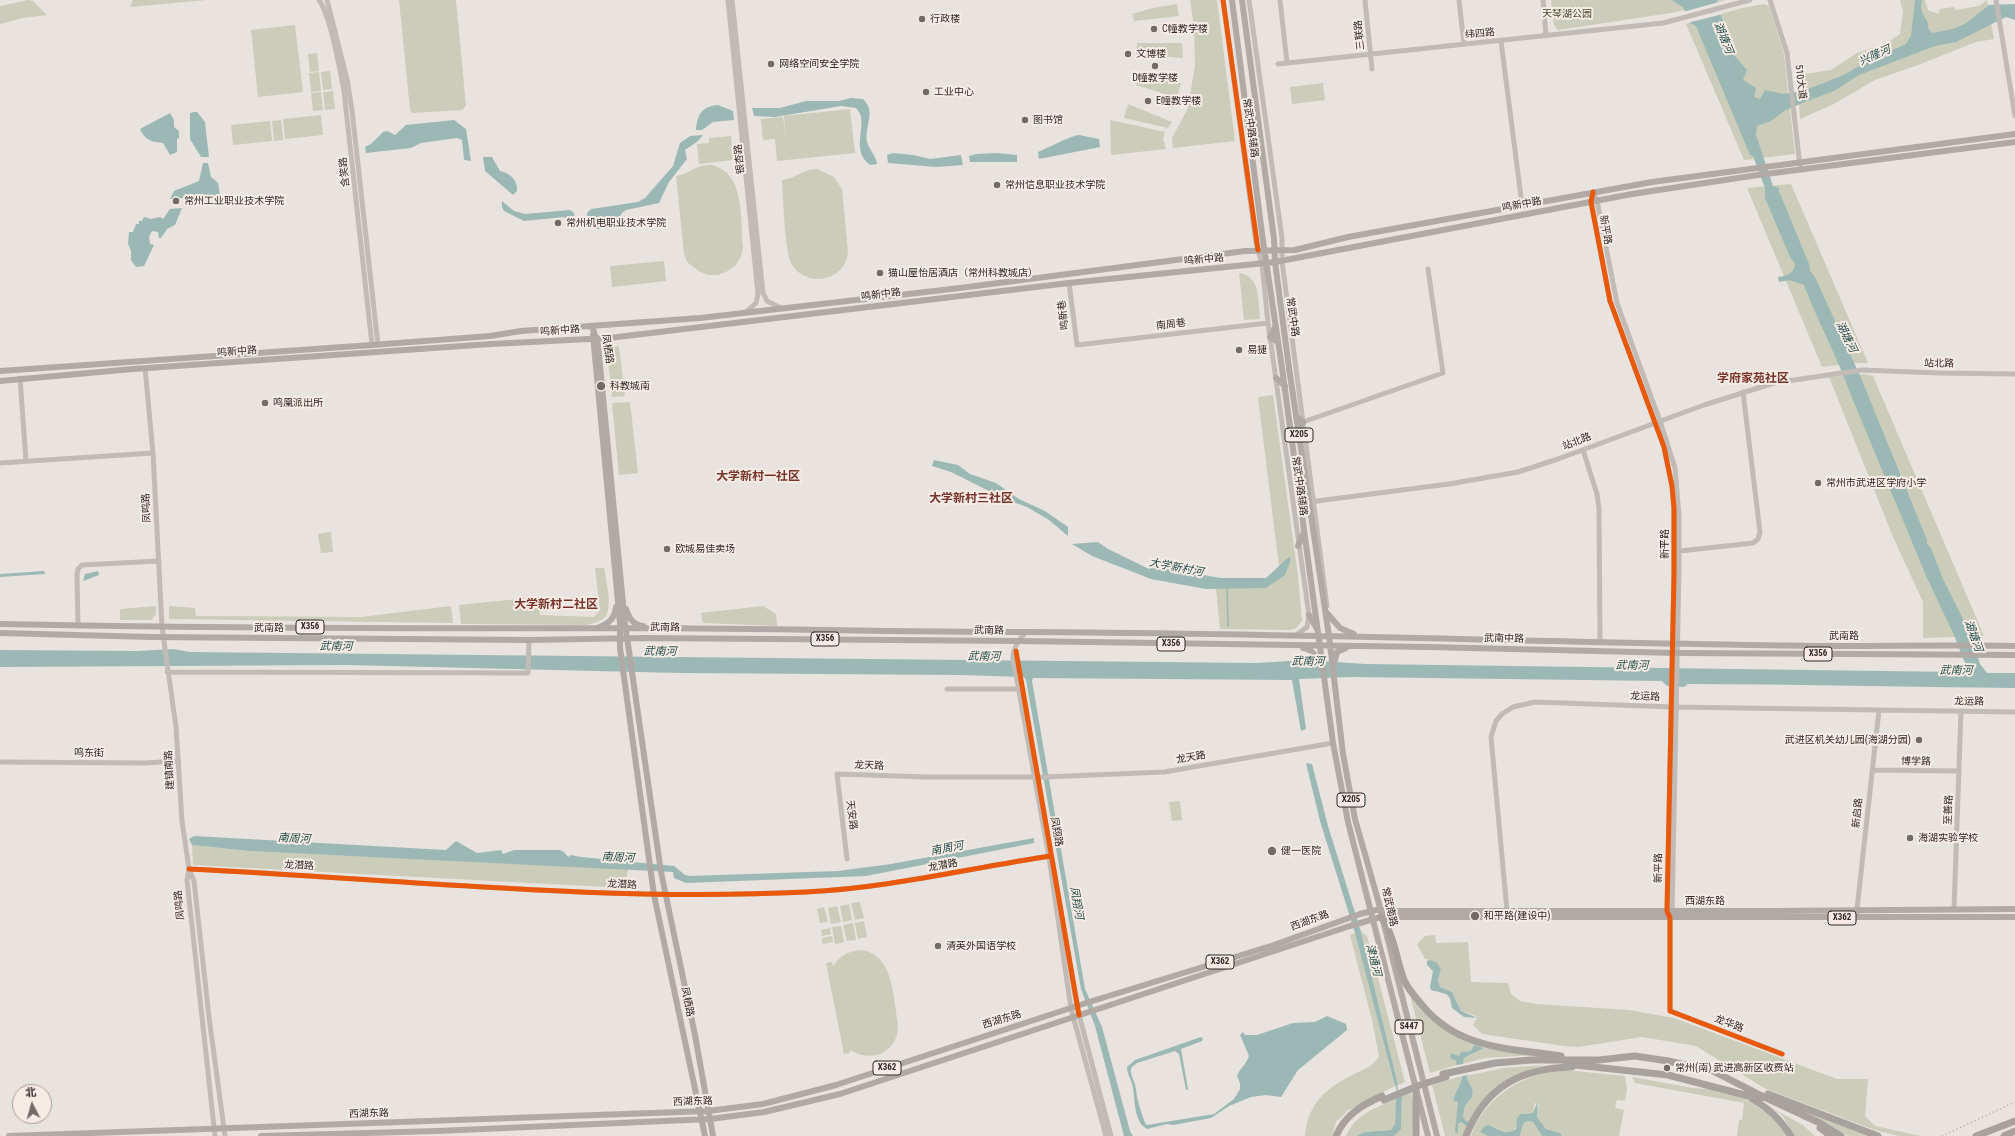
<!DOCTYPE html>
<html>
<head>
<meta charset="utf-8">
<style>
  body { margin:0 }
  #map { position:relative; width:2015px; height:1136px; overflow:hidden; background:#e8e3de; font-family:"Roboto Condensed","Noto Sans SC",sans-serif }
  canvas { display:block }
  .north { position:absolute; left:12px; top:1084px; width:40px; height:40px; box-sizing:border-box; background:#f6ece5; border:1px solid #a79e99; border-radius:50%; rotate:354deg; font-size:11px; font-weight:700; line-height:16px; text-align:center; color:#312926 }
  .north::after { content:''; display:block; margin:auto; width:14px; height:18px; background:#716a66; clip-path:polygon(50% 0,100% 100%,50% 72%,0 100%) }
</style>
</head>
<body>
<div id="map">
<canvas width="2015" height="1136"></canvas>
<div class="north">北</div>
</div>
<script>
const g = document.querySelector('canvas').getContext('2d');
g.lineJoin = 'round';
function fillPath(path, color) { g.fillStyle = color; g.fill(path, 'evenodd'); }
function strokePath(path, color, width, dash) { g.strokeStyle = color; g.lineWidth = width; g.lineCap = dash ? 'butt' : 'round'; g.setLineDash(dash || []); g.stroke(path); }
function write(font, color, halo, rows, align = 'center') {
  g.font = font + ' "Roboto Condensed","Noto Sans SC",sans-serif'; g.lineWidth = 4; g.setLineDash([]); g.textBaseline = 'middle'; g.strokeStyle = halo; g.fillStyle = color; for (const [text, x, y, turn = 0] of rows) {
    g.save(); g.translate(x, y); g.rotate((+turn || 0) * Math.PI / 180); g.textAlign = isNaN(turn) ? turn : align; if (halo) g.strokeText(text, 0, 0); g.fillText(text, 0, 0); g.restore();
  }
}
const green = new Path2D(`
  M28,0L33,1L47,15L23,18L0,24V6Z
  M133,0H207L130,7Z
  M399,0H456L466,106L462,110L412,113L410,110Z
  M1190,0H1217L1235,141L1173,148L1172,138L1188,108L1195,65L1194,27Z
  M1551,0H1726L1671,13L1558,30L1554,25Z
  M1900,0H1925L1928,10L1938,14L1940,9L1954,7L1956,10L1979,6L1987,0L1994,39L1976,42L1918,65L1875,80L1834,104L1800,119L1797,75L1831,70L1857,53L1887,43L1900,34L1903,12Z
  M1177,4L1179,16L1134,21L1132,14L1153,8Z
  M1765,4L1769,6L1784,54L1795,154L1744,160L1686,24L1742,8Z
  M295,25L303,92L258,97L251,30Z
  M1137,43H1182L1183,58L1136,54Z
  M317,53L319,71L310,72L308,54Z
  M330,71L332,89L323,90L321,72Z
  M319,72L321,91L311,92L309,73Z
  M1138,75L1181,83L1177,98L1136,85Z
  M1323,83L1325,100L1292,104L1290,87Z
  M333,91L335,109L325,110L323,92Z
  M321,92L323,110L313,111L311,93Z
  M1128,104L1172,122L1168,128L1124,118Z
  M850,109L855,153L777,161L775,139L763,140L761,119L783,117L786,138L784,116Z
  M321,115L323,135L285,139L283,119Z
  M281,120L283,140L274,141L272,121Z
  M1110,120L1165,132L1163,139L1166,149L1111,155Z
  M270,121L272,141L233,145L231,125Z
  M731,136L733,160L699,164L697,144L709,143V138Z
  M711,165C746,172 740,220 743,248L741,256L736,265L728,271L718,275H708L700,272L687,262L684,254L676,176C690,174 696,164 711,165Z
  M817,169L834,177L842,189L848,252C847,264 840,273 829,277C815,282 798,277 791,263C785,251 783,197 782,180C795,179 802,169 817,169Z
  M1791,184L1868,363H1853L1822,367L1747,188Z
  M664,261L666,281L612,287L610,266Z
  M1239,273C1261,276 1258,301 1260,319L1244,320Z
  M619,346L625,396L612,397L607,351L613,347Z
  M1864,374L1873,376L1984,636L1923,638V602L1893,537L1829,377Z
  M1273,395L1298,576L1302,621L1296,628L1290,630L1220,629L1215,578L1262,579L1266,578L1279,567L1258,397Z
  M630,402L638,473L619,475L612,403Z
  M331,532L333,552L321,553L318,534Z
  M595,568H604C606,579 613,609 605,617C600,622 594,623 587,625L461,624L459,605L538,597L540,615L594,617L600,610Z
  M156,606V614L151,620H120V609Z
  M169,606L195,608L196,616L361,617L451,606L453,623L169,619Z
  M763,606L776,614L777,626L703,623L701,613Z
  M1180,801L1182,820L1172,821L1169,802Z
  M192,845L249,851L628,869L625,888L193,865Z
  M860,902L864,918L855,920L851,903Z
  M849,904L852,920L843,922L840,906Z
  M837,906L841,922L831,924L828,908Z
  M824,907L828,922L820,923L817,909Z
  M864,921L867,937L858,939L855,923Z
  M853,923L856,940L847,941L843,925Z
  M841,926L844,942L835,944L832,927Z
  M830,928L831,934L822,936L821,930Z
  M1361,932L1367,936L1405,1082L1398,1085Z
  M1355,933L1395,1086L1347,1111L1336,1122L1332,1136H1305C1308,1103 1326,1088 1354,1074C1364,1069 1374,1066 1379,1056L1372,1020L1350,935Z
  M1435,935L1436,943L1468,942L1471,982L1508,983L1511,994L1520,1001L1536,1004L1629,1010L1674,1018L1837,1079H1868L1865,1116L1875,1126L1921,1136H1899L1875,1130L1766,1089L1696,1046L1642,1037L1578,1047L1564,1046L1482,1034L1473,1025L1477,1018L1476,1016L1461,1011L1452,992L1440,987L1438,984L1441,969L1430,960L1425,959L1417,944L1425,936Z
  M832,936L833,942L823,944L822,938Z
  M862,950C894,955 893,998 898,1024C899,1052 872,1064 850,1050V1053L844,1054L826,963L832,962L833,967C840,955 848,951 862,950Z
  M1410,995C1432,1020 1443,1033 1474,1045L1471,1051L1461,1052L1459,1056L1451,1053L1457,1065L1430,1073Z
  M1484,1048L1536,1055L1485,1058L1463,1064L1464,1058Z
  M1544,1065C1503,1078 1492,1085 1469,1122H1466L1463,1117L1465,1106L1472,1097L1473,1090L1465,1076L1504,1068Z
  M1552,1071H1576L1625,1076L1627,1089L1625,1101L1617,1100L1615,1108L1624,1110L1619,1136H1562L1560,1133L1546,1129L1537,1117L1539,1103H1535L1533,1113L1521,1114C1515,1132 1514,1136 1495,1128L1481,1132L1488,1136H1471C1483,1100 1517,1078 1552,1071Z
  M1462,1076C1461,1086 1455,1091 1453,1100L1458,1102V1124L1461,1122L1467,1127L1463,1136H1445L1432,1085Z
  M1632,1077L1693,1088L1709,1089L1745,1099L1777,1120L1788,1136H1737L1739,1120H1742L1744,1103L1635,1083Z
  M1411,1092L1414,1111L1412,1136H1394L1401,1128L1402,1095Z
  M1396,1099L1395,1124L1391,1130L1365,1132L1356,1136H1346C1354,1115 1377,1107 1396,1099Z
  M1782,1102L1869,1136H1848L1824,1121Z
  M1768,1106L1803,1125L1815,1136H1795L1782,1115Z
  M1527,1121L1533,1122L1542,1136H1520L1523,1124Z`);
const water = new Path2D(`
  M1671,0H1717L1723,22L1725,45L1747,70L1743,80L1756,88L1754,97L1760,99L1765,90L1784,94L1803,91L1844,75L1867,61L1906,44L1911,36L1915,0H1922C1919,10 1923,13 1927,21C1929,26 1927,29 1932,33L1953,29L1965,24L1989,5L2015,4V20L2006,17L1956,42L1935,46L1859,75L1834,91L1807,101L1784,111L1771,121L1757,126L1756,135L1773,186L1779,188V191L1809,264L1810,271L1815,277L1861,378L1927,540V544L1931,548L1943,579L1969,631L1980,664L1987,673H2015V688C1906,687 1797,684 1688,684L1684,687L1667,686L1662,681L1351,677L1299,679L1306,729L1301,731L1292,680L1033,678L1032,681L1085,989L1102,1027L1130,1131L1133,1136H1124L1095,1026L1081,989L1026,680L1024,677L961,675L680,673L347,665L0,667V650L138,651L173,649L190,652L1257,663L1305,660L1365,664L1957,672L1965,663L1954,635L1927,578L1850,393C1837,356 1817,320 1804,285L1789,280L1779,282L1778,277C1787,276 1794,274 1795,264L1790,257L1765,198V188L1753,156L1750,155L1696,26L1689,22L1683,7Z
  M851,98L863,99C877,112 864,126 867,142C869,150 876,155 877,164L870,165C848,148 871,122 856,108L841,106L775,117L754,116L752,108H780L806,101H839Z
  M718,105L733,111L734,120L713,122L702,130H696C697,115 702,106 718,105Z
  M194,112H197L205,122L209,157H201L190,139V113Z
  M170,113L174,120V127L179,131V138L177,139V152L170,155L163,143C151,142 145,140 140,129Z
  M454,120L466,129L471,161L464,160L462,140L457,138L421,143L411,148L366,153L365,147L371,144L383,132L387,131L395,135L406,125Z
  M703,135L698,141L685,150L687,159L669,182L659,203L626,210L622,213L615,225L606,227V229H596L588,222L587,213L591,209L638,202L645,198L673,166L680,143L690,136Z
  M1079,135L1099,139L1100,147L1039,159L1038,152C1048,148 1070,136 1079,135Z
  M893,153L913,155L930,159L961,155L963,165L937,167L888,163L887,155Z
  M997,153L1017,155V162H970L969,156L976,154Z
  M483,157H492L500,171C510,173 518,180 517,191L513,195L485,171Z
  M203,163H208L211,177L218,183L220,195L170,199L174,191L199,181Z
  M502,201L514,211L525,214L570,210L574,213L575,222L569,223L564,217L524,221L504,211L502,207Z
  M182,208L175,225L167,229L161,238H159L158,232L152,231L149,237L150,244L154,245L144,266L136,267L131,260V251L128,244L129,232H133L136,224H139V221H142L144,217L151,219L160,217L163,219L170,209Z
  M934,460L958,465L970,474L996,483L1019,499L1045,511L1068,527V536L1049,520L1027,507L1007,500L951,472L932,466Z
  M1098,542L1108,549L1147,568L1168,569L1221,578H1266L1290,556V562L1285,575L1266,588L1206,589L1151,579L1092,556L1072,544Z
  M44,571L45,574L0,577V574Z
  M98,571L99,575L83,581L85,574Z
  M1306,763L1312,764L1328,826L1361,932L1398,1085L1395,1086L1355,933L1320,821Z
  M194,836L446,850L456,841L477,853L501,850L503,854L514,850H560L564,852L568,857L571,855L581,857L674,866L685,875L689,876L838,871L891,864L1034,838V843L866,876L686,883L674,878L673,872L249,851L192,845L189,839Z
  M1430,960L1437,963L1441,969L1438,981L1440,987L1452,992L1461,1011L1477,1018L1464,1017L1452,1008L1450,998L1446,994L1431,990L1430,987L1433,971L1427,965V961Z
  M1327,1016L1346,1024L1347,1030L1298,1070L1281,1097L1266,1095L1251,1097L1229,1106L1211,1118L1173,1125L1167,1124L1147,1129C1134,1122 1135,1101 1133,1088C1132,1080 1127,1075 1127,1067L1135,1060L1201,1037L1203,1039L1202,1041L1181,1049L1188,1089L1186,1090L1179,1054L1175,1051L1137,1063L1131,1068C1130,1076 1135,1081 1136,1089C1137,1101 1141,1111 1145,1123L1147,1125L1214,1114L1234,1099L1240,1089V1083L1237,1076C1240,1068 1246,1065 1249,1056L1240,1035L1243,1032L1245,1035H1257L1293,1023L1315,1022Z
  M1474,1045L1484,1048L1464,1058L1463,1064L1457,1065L1455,1060L1450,1058L1451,1053L1459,1056L1461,1052L1471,1051Z
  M1468,1075L1466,1077L1473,1090L1472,1097L1465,1106L1463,1117L1466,1121L1469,1122L1467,1127L1461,1122L1458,1124V1133L1455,1132L1458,1102L1453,1101C1455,1091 1461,1086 1462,1076Z
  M1402,1095L1401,1129L1394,1136H1356L1365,1132L1391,1130L1395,1124L1396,1099Z
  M1538,1101L1537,1117L1546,1129L1560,1133L1562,1136H1542L1533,1122L1527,1121L1523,1124L1520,1136H1488L1480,1132L1484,1127L1488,1125C1499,1129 1506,1136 1516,1129L1517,1118L1521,1114L1533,1113Z`);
const pier = new Path2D(`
  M1719,2L1723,14L1687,23L1683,12Z`);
const stream = new Path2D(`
  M1227,586L1228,626
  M1396,1084L1398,1092`);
const minor = new Path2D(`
  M319,0C331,16 340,70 344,91L372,345
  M327,0L347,79L352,110L378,345
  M728,0L758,294L756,303L746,312
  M732,0L763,293L767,301L781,308
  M1223,0L1256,243L1262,264L1268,323L1309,615L1307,627L1296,635
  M1249,0L1282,238V261L1327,606
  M1280,0L1287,63
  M1365,0L1372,69
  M1459,0L1464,44
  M1543,0L1546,36
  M1770,0L1787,53L1800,166
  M1996,0L2015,116
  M1501,41L1522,205
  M1278,64L1663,23L1750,0
  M1593,192L1591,202L1610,301L1664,447L1672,486L1674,508V575L1667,911L1670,918V1011L1782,1054
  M1593,192L1597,201L1617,303L1660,421L1675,468L1679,516V569L1672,913
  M1069,283L1077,345L1268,323
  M145,368L153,453L162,627L176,727L182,821L189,869L194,881L209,1017L225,1136
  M20,378L26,461
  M1303,422L1443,373L1428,269
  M1583,450L1597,494L1599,509L1600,641
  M0,463L153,453
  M1309,502L1449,484L1518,472L1558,459L1704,405L1774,383L1862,370L1939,373L2015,374
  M1680,551L1753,543L1758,539L1760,532L1743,392
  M78,626L77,575L78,569L82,565L159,561
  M1026,632C1019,640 1013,647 1013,658L1049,857L1071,1009L1106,1136
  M167,672L528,673L529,640
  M947,689H1018
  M0,762L145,763L179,761
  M1872,770L1959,771
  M1052,858L1077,1007L1111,1136
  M847,859L837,774L926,777H1045L1164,772L1333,743
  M189,869C395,879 601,902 806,892C889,888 970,868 1051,856
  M189,869L187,880L215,1136
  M1954,909L1961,711
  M1507,911L1491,737L1496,721L1502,714L1513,707L1535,702L1672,707L2015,712
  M1856,918L1879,710`);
const major = new Path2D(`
  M1232,0L1263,241L1282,368L1333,743L1348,822L1428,1136
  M1242,0L1274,239L1275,262L1289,368L1329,636L1343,754L1355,819L1378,900L1437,1136
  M592,326L598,345L625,624L661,872L695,1035L713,1136
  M1275,327L1270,337L1278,342
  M593,335L620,623V648L654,895L705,1136
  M0,371L372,345L490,336L521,331L700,318L960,288L1245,251L1295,250L1348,237L1652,182L2015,134
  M1276,378L1285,386
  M0,381L133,369L491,344L609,338L1069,283L1275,262L1632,194L1758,175L2015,142
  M1296,416L1303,422L1298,430
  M1298,546L1304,532
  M626,609C629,618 633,625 643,626
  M1326,612L1340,628L1354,634
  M1309,615L1317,629
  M0,624C209,628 419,629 628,628C759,628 891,632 1023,632C1293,633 1563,643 1833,646C1893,646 1954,645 2015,646
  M599,627C609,624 615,617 616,607
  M0,633L151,637L529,640L643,638L1019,641L1429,647L1678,653L2015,655
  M1303,648C1314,649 1317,659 1321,668
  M1334,664L1337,652L1346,648
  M9,1136L708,1111L763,1104L836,1085L1086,1003L1274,945L1360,914L1380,909L1387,911H1774L2015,909
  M261,1136L437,1131L710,1119L764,1112L840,1094L1350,926L1381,917H2015`);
const highway = new Path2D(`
  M1381,917C1395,936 1396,959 1404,980C1408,989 1416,998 1422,1005C1459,1050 1509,1048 1561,1056
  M1566,1064L1668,1075L1760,1099
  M1443,1074L1495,1063L1531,1060H1599L1635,1056L1668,1061L1713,1071L1760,1095L1820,1123L1841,1136
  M1768,1094L1878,1136
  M1752,1099C1769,1108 1781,1120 1791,1136
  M1820,1128L1831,1136
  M1336,1136C1345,1115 1362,1105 1382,1096
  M1416,1136V1091
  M1466,1136C1485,1087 1521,1068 1572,1067
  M1976,1136L2015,1121
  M2004,1136L2015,1131`);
const rail = new Path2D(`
  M1942,1136L2015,1102`);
const highwayBridge = new Path2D(`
  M1384,1100L1420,1085L1446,1077`);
const cycleway = new Path2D(`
  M1223,0L1258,250
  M1593,192L1591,202L1610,301L1664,447L1672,486L1674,508V575L1667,911L1670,918V1011L1782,1054
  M1016,651L1079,1015
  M189,869C395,879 601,902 806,892C889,888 970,868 1051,856`);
const markers = [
  [922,19,4,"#716a66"],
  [1154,29,4,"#716a66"],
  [1128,54,4,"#716a66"],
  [771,64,4,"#716a66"],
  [1155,66,4,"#716a66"],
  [926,92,4,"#716a66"],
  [1148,101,4,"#716a66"],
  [1025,120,4,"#716a66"],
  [997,185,4,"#716a66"],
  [176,201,4,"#716a66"],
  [558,223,4,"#716a66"],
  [880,273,4,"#716a66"],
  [1239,350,4,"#716a66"],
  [601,386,5,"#716a66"],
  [265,403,4,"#716a66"],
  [1818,483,4,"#716a66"],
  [667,549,4,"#716a66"],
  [1919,740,4,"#716a66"],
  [1910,838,4,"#716a66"],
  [1272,851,5,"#716a66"],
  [1475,916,5,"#716a66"],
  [938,946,4,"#716a66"],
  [1667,1068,4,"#716a66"]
];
const shields = [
  [1299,435,28],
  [310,627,28],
  [825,639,28],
  [1171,644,28],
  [1818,654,28],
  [1351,800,28],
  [1842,918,28],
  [1220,962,28],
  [1409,1027,28],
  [887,1068,28]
];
const shieldNames = [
  ["X205",1299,435],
  ["X356",310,627],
  ["X356",825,639],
  ["X356",1171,644],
  ["X356",1818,654],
  ["X205",1351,800],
  ["X362",1842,918],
  ["X362",1220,962],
  ["S447",1409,1027],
  ["X362",887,1068]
];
const parkNames = [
  ["天琴湖公园",1567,14]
];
const poiNames = [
  ["行政楼",930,19],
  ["C幢教学楼",1162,29],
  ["文博楼",1136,54],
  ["网络空间安全学院",779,64],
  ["D幢教学楼",1155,78,"center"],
  ["工业中心",934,92],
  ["E幢教学楼",1156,101],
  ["图书馆",1033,120],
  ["常州信息职业技术学院",1005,185],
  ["常州工业职业技术学院",184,201],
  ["常州机电职业技术学院",566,223],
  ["猫山屋怡居酒店（常州科教城店）",888,273],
  ["易捷",1247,350],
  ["科教城南",610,386],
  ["鸣凰派出所",273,403],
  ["常州市武进区学府小学",1826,483],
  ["欧城易佳卖场",675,549],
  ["武进区机关幼儿园(海湖分园)",1911,740,"right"],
  ["海湖实验学校",1918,838],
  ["健一医院",1281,851],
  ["和平路(建设中)",1484,916],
  ["清英外国语学校",946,946],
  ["常州(南) 武进高新区收费站",1675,1068]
];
const streetNames = [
  ["纬四路",1480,34,-5],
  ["三联路",1360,35,-96],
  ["510大道",1800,82,83],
  ["常武中路辅路",1250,128,82],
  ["银杏路",740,159,-96],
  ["含笑路",345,172,-96],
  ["鸣新中路",1522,205,-11],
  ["新平路",1605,230,80],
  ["鸣新中路",1204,260,-5],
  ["鸣新中路",881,295,-7],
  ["鸣新巷",1064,315,-97],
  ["常武中路",1292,317,82],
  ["南周巷",1171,325,-7],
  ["鸣新中路",560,331,-4],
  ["凤栖路",607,349,81],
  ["鸣新中路",237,352,-4],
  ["站北路",1939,364,1],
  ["站北路",1577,442,-21],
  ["常武中路辅路",1299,486,82],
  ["凤鸣路",147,508,-93],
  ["新平路",1665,544,-90],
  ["武南路",269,628],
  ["武南路",665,628,1],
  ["武南路",989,631,1],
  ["武南路",1844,636],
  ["武南中路",1504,639,1],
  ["龙运路",1645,697,2],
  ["龙运路",1969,702,1],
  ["鸣东街",89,753],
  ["龙天路",1191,758,-10],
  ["博学路",1916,762,1],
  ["龙天路",869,766,2],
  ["建镇南路",170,770,-93],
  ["至善路",1949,810,-88],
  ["新启路",1858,813,-84],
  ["天安路",851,815,83],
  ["凤翔路",1056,832,80],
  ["龙潜路",299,866,3],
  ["龙潜路",943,866,-10],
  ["新平路",1659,868,-89],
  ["龙潜路",622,885,3],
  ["西湖东路",1705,901],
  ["凤鸣路",180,905,-96],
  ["常武南路",1389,907,77],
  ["西湖东路",1310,921,-20],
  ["凤栖路",687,1002,78],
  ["西湖东路",1002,1020,-17],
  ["龙华路",1729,1024,21],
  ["西湖东路",693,1102,-2],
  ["西湖东路",369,1114,-2]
];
const waterNames = [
  ["湖塘河",1723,38,68],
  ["兴隆河",1875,56,-24],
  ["湖塘河",1846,337,64],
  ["大学新村河",1176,568,11],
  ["湖塘河",1973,636,70],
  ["武南河",336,647,1],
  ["武南河",660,652,1],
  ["武南河",984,657,1],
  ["武南河",1308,662,1],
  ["武南河",1632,666,1],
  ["武南河",1956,671,1],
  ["南周河",294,839,3],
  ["南周河",947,849,-11],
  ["南周河",618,858,3],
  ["凤翔河",1076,903,80],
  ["津通河",1373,960,76]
];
const quarterNames = [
  ["学府家苑社区",1753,379],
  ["大学新村一社区",758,477],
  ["大学新村三社区",971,499],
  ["大学新村二社区",556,605]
];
fillPath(green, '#cbccb9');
fillPath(water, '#9cb8b5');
fillPath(pier, '#e8e3de');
strokePath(stream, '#9cb8b5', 1.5);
strokePath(minor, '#c1bbb7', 5);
strokePath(major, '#b0a9a6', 6);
strokePath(highway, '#a7a29d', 7);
strokePath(rail, '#a9a4a1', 1.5, [1, 3]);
strokePath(highwayBridge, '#a7a29d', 7);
strokePath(cycleway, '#e8590c', 5);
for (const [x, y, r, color] of markers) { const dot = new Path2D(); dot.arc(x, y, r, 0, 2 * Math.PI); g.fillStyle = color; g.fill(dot); strokePath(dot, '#f6ece5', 1.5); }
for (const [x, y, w] of shields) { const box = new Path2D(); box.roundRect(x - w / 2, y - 7, w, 14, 3); g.fillStyle = '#f6ece5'; g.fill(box); strokePath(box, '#312926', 1); }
write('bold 9px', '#312926', null, shieldNames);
write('10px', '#444c2d', '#f6ece5', parkNames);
write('10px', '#312926', '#f6ece5', poiNames, 'left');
write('10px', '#312926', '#f6ece5', streetNames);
write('italic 11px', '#224d4b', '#f6ece5', waterNames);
write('bold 12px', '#76342a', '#f6ece5', quarterNames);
</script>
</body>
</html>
